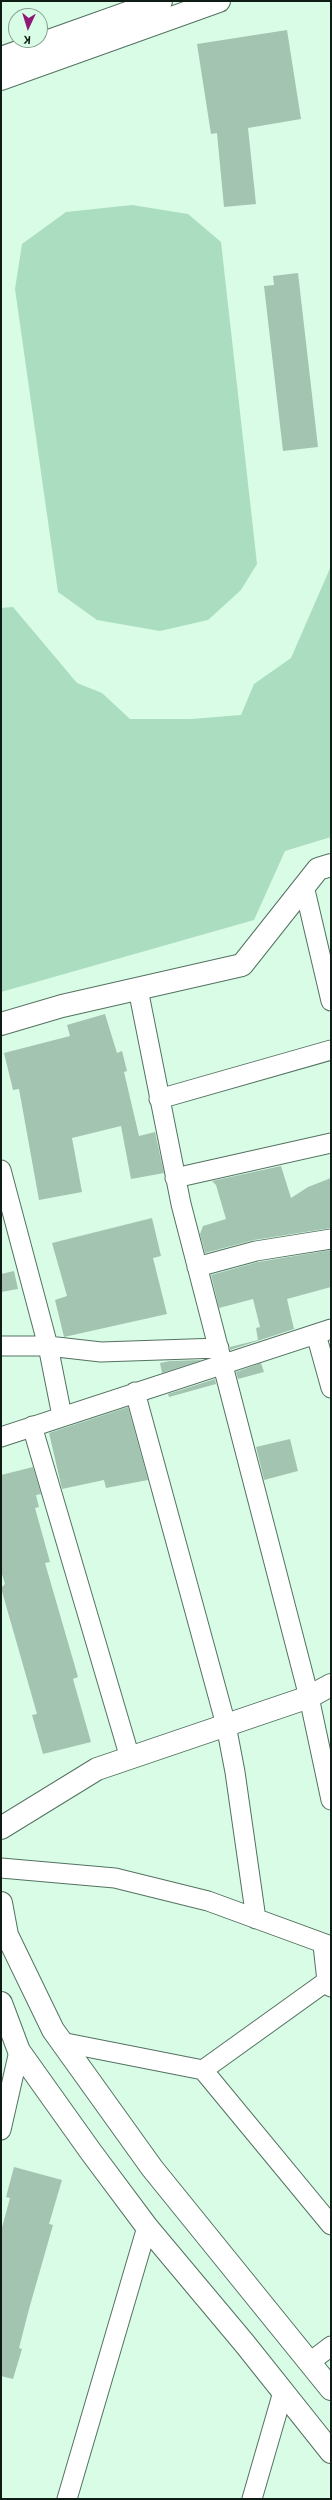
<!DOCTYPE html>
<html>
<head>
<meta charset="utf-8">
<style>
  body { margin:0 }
  #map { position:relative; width:332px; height:2500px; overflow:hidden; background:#d9fce7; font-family:Roboto,sans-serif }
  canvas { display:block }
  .frame { position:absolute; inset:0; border:2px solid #0f1c15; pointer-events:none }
  .north { position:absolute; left:8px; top:8px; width:40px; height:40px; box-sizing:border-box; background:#d9fce7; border:1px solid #88a293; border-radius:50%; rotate:184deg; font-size:11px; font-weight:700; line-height:16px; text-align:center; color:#0f1c15 }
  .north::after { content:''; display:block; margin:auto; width:14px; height:18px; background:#901977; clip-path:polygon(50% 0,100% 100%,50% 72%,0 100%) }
</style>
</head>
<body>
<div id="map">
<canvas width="332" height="2500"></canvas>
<div class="frame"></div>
<div class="north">K</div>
</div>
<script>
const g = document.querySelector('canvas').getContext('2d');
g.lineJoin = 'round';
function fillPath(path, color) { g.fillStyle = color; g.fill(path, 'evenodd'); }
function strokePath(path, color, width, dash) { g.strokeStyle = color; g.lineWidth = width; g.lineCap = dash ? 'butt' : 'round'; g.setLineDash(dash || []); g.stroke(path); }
const green = new Path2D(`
  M132,205L188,214L221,242L257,564L241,590L208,620L160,631L97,620L58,592L15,289L22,244L66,212Z
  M331,566V837L285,851L254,920L1,992V608L13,607L77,683L102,693L130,719H191L241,715L254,684L291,658Z`);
const building = new Path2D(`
  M287,30L301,119L248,128L256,204L224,207L217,133L211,134L197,44Z
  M298,273L318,447L283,451L264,286L274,285L273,276Z
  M105,1014L117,1053L122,1051L127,1071L124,1072L139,1136L155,1132L164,1173L131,1179L121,1126L72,1138L82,1192L39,1200L19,1089L13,1090L4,1053L70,1036L67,1025Z
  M281,1166L291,1198L308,1187L331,1178V1228L254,1240L205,1253L200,1234L203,1226L226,1219L216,1185L212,1181Z
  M152,1218L161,1256L153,1258L167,1314L64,1337L55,1300L67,1296L52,1243Z
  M331,1250V1287L287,1299L294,1329L230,1350V1347L258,1340L256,1328L260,1327L253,1299L219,1308L211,1275L258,1262Z
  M14,1271L18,1289L1,1292V1274Z
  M202,1360L162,1373L160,1363L170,1361Z
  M261,1363L264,1372L238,1379L236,1372Z
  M215,1379L216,1384L169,1397L168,1394Z
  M128,1407L148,1480L106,1488L104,1480L62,1489L49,1433Z
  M290,1439L298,1471L264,1480L256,1447Z
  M33,1467L41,1494L36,1495L39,1507L35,1508L50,1562L45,1563L78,1677L73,1679L91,1742L43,1754L32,1715L37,1714L1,1588L5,1584L1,1571V1475Z
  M14,2167L62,2180L49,2224L53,2225L29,2309L19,2348L22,2349L13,2379L1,2376V2231L10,2198L6,2197Z`);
const minor = new Path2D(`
  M304,886L331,1001
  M138,989L181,1204L309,1697L331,1800
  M159,1099L331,1050
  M1,1170L48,1346L62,1416
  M175,1178L331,1143
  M197,1267L256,1251L331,1239
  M316,1334L331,1388
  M1,1346H48L101,1352L219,1348
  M135,1392L226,1725L235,1772L256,1919
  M32,1426L130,1758
  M1,1437L331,1329
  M1,1868L115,1878L208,1901L331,1946
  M323,1945L327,1981L331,1987
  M61,2042L203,2070L327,1981
  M203,2070L331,2225
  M1,2130L19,2051
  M310,2362L331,2346
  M67,2499L147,2227
  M252,2499L283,2392`);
const tertiary = new Path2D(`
  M1,1024L62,1006L242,965L318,869L331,865
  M1,1828L97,1769L309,1697L331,1685
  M1,1903L7,1935L53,2030L152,2168L331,2389
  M1,2003L19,2051L91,2152L147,2227L245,2344L331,2452`);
const secondary = new Path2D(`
  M1,58L161,1
  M1,79L219,1`);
fillPath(green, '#abddc0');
fillPath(building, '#a3c4b0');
strokePath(minor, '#537260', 21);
strokePath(tertiary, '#537260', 24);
strokePath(secondary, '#537260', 24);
strokePath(minor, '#fff', 19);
strokePath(tertiary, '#fff', 22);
strokePath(secondary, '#fff', 22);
</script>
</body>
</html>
